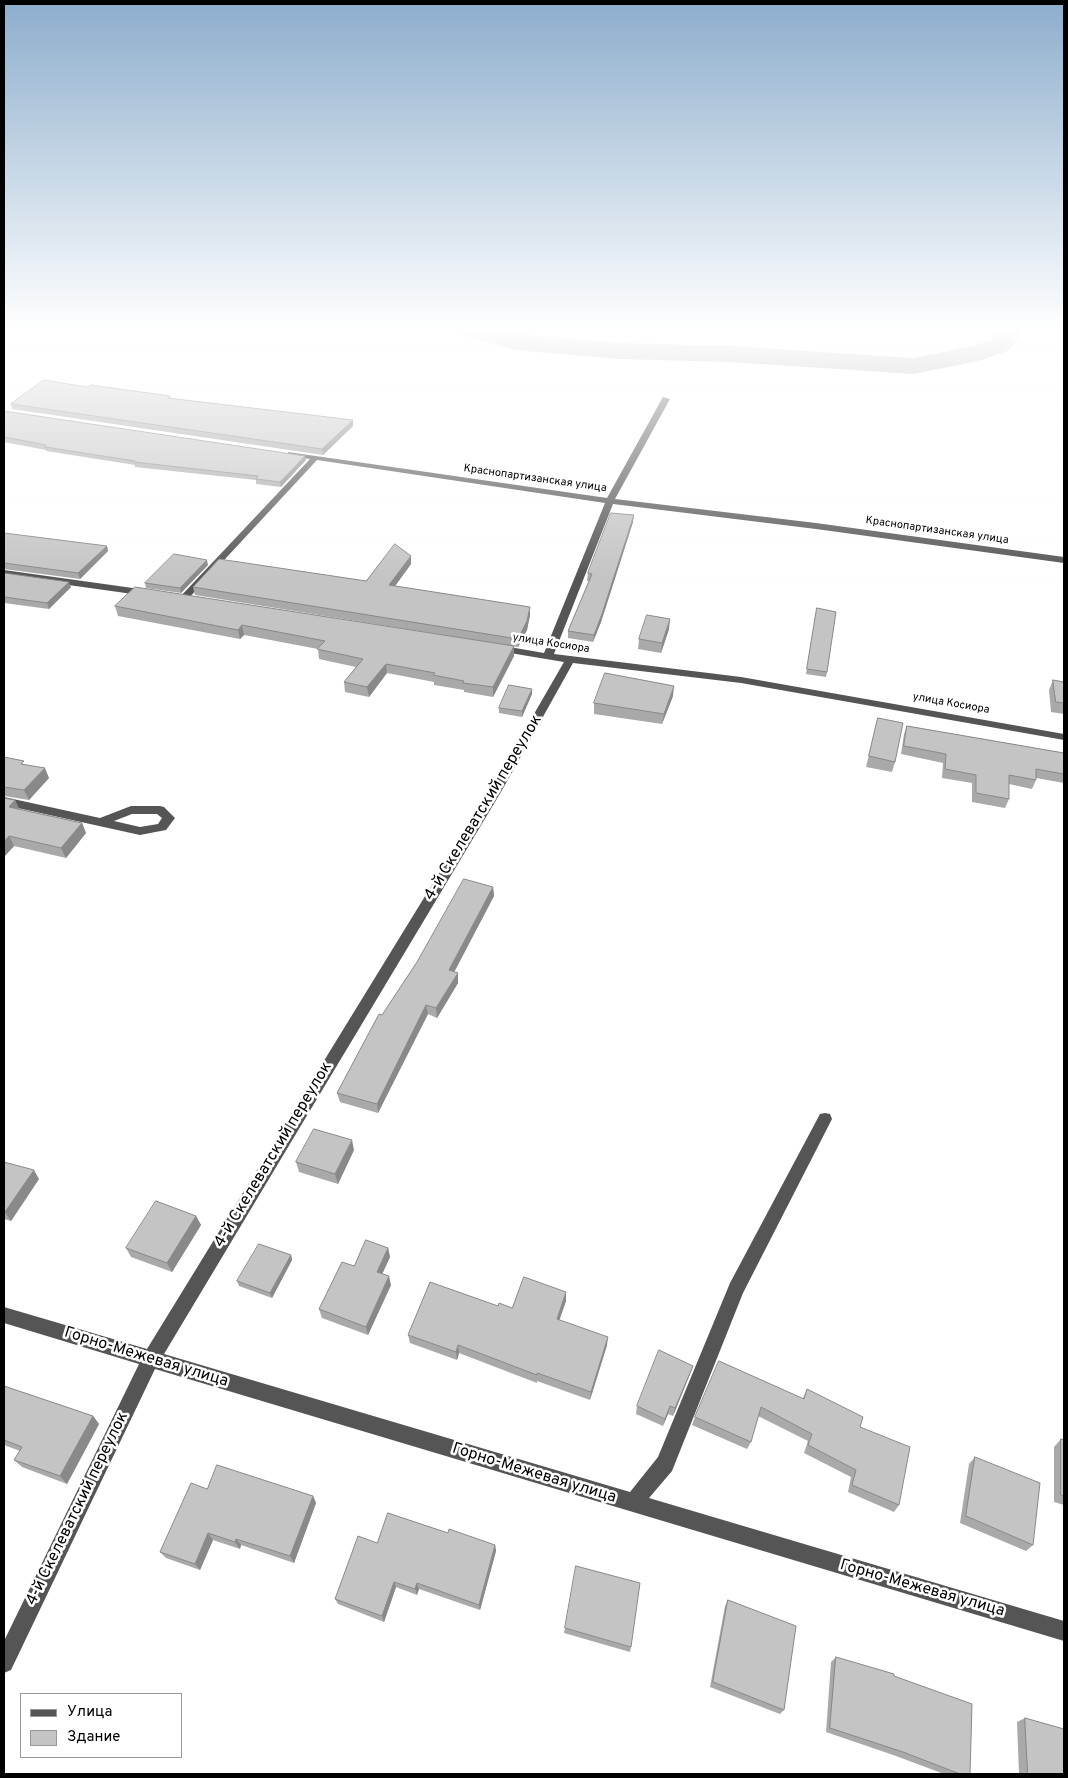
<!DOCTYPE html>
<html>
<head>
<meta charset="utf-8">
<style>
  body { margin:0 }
  #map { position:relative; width:1068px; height:1778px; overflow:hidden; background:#fff; font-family:Overpass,sans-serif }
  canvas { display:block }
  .frame { position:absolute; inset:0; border:5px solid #000; pointer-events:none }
  .legend { position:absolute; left:20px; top:1693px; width:162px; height:65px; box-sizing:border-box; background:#fff; border:1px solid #999; margin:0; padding:6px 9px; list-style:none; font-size:15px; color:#000 }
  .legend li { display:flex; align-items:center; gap:10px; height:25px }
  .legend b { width:25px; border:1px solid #999 }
</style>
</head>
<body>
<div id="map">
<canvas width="1068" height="1778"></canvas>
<div class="frame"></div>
<ul class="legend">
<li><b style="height:6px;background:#555"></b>Улица</li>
<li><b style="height:14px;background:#c4c4c4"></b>Здание</li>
</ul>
</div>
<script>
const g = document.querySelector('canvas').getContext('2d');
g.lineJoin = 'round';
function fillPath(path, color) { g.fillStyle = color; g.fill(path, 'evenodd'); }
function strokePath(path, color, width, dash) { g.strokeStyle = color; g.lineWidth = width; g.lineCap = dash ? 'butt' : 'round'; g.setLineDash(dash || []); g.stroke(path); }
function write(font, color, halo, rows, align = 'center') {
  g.font = font + ' Overpass,sans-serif'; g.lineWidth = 5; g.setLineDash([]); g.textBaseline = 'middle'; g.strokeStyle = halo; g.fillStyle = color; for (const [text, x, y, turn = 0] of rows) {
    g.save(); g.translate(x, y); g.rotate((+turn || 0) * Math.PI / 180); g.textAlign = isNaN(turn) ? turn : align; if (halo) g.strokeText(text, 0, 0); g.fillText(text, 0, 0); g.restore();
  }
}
const river = new Path2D(`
  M454,329H495L516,334L620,343L731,346L913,358L973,346L991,340L998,329H1023L1010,350L979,361L913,374L731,362L620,359L515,350L457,334Z`);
const minor = new Path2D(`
  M663,397L670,399L615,499L816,523L1064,557V563L816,529L613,504L554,654L741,677L1064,734V740L741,683L573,663L501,792L164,1354L630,1492L658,1457L730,1283L820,1114L825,1113L830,1114L832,1119L743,1293L672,1471L649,1498L1064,1621V1641L155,1369L11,1670L4,1673V1641L139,1364L4,1323V1307L147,1349L489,792L564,662L498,651L493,648L498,645L544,653L605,503L317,460L187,600H181L179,598L310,459L288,456V452L607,498Z
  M4,570L147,590L152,593L147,596L4,576Z
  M4,797L100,818L131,806H160L164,807L175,818L166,830L140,835L4,805ZM132,814H157L162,818L158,824L140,827L114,821Z`);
const wall = new Path2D(`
  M87,387L170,396L171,398L353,426L323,455L12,409L11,404Z
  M4,411L306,460L281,487L256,484V480L135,467V465L46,451V450L4,442Z
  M633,522L601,622L593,642L568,638V631L589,581H587L588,573Z
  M4,533L107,546L108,551L80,579L4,569Z
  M411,556V564L395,586L530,615L527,630L518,647L195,595L193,587L366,581Z
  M208,565L181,593L146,588L145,583Z
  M4,573L71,587L49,609L4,603Z
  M115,606L514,646V656L493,697L464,692V690L434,685V682L387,673L369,697L345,692L344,682L356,667L319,659L318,649L244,635L240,639L118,616Z
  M817,608L827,672L826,677L806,674Z
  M669,629L661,653L638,649L639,639Z
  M1053,680L1064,682V714L1051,712L1049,690Z
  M532,694L522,717L499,713V708Z
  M673,696L662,724L594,714V703Z
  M878,718L895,762L892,772L866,767Z
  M907,726L1064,753V783L1036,778V780L1032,789L1009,784V799L1005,808L972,802V783L942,778L943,763L901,754L904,734Z
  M4,757L26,765L49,778L29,800L4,796Z
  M4,798L15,800L19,809L82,823L86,833L66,858L14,846L4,857Z
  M493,887L494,896L454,972L458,973V983L437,1018L428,1014L378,1113L340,1102L337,1093L382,1015Z
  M354,1150L338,1184L299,1172L296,1162Z
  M4,1162L39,1179L11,1221L4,1219Z
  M196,1216L201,1225L172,1272L131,1257L126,1248Z
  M388,1248L390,1257L382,1274L391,1285L368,1335L322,1318L319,1309L354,1266Z
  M291,1255L292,1260L272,1298L239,1286L237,1281Z
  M566,1301L559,1320L607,1345L590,1400L537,1381V1383L459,1353L457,1360L410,1343L408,1335L512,1308Z
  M690,1374L673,1416L668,1414L663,1426L636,1414L637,1406Z
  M4,1386L93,1416L99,1424L67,1484L22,1467L14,1460L20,1451L4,1445Z
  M807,1389L860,1427L899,1505L894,1512L848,1492L851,1477L804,1453L808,1441L758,1416L751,1442L747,1449L692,1425L695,1417L803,1398Z
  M1061,1439L1064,1440V1505L1054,1502V1447Z
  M975,1457L1033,1545L1026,1551L960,1523L969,1464Z
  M207,1489L313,1496L316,1503L294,1563L241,1545L240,1549L213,1540L200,1570L166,1558L160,1552Z
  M448,1533L495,1545L496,1551L480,1610L419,1589L417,1595L396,1587L384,1622L338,1604L335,1599L377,1543Z
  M728,1600L784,1710L780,1714L710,1687L725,1606Z
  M565,1628L631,1647L630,1652L564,1633Z
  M836,1657L894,1676L970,1774H944L896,1756L826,1732L831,1662Z
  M1025,1718L1064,1774H1019L1017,1722Z`);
const shadedWall = new Path2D(`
  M353,420V426L323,455L322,449Z
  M305,456L306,460L281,487L280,482Z
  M634,515L633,522L601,622L593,642L594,635Z
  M107,546L108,551L80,579L78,573Z
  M411,556V564L390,593L389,585Z
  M207,560L208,565L181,593L180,588Z
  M69,582L71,587L49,609L47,603Z
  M530,607V615L527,630L518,647V639Z
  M670,619L669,629L661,653L662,643Z
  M242,625L244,635L240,639L238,630Z
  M514,646V656L493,697V687Z
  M386,664L387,673L369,697L367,687Z
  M674,686L673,696L662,724L664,714Z
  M532,689V694L522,717V711Z
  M45,768L49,778L29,800L24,790Z
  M15,800L20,810L9,807Z
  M82,823L86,833L66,858L61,848Z
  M9,836L14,846L4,857V842Z
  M493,887L494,896L450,980L449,970Z
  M458,973V983L437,1018L436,1008Z
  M426,1005L428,1014L378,1113L377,1104Z
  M352,1140L354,1150L338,1184L335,1174Z
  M34,1170L39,1179L11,1221L5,1212Z
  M196,1216L201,1225L172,1272L167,1263Z
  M388,1248L390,1257L379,1281L377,1272Z
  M291,1255L292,1260L272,1298L270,1293Z
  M389,1276L391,1285L368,1335L366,1327Z
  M566,1292V1301L557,1327V1319Z
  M608,1337L607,1345L590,1400L591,1392Z
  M458,1345L459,1353L457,1360L456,1352Z
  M693,1366L690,1374L673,1416L675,1408Z
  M670,1406L668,1414L663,1426L665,1419Z
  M93,1416L99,1424L67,1484L60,1476Z
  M313,1496L316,1503L294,1563L290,1556Z
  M208,1533L213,1540L200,1570L195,1564Z
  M236,1539L241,1545L240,1549L235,1542Z
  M495,1545L496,1551L480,1610L479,1605Z
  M394,1582L396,1587L384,1622L382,1616Z
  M417,1583L419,1589L417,1595L415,1589Z`);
const building = new Path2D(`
  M44,380L87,387L91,385L170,396L168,398L353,420L322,449L11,404Z
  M4,411L305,456L280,482L256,479L258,476L134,462L135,461L45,447L46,445L4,437Z
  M611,513L634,515L602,614L594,635L568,631L592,574L588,573Z
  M4,533L107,546L78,573L4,563Z
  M395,544L411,556L389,585L530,607L527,621L518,639L193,587L219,559L366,581Z
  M174,554L207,560L180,588L145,583Z
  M4,573L69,582L47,603L4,597Z
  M135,587L514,646L493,687L463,683L464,681L433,675L435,673L386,664L367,687L344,682L363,659L317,649L325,641L242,625L238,630L115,606Z
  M817,608L836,612L827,672L807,669Z
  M647,615L670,619L662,643L639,639Z
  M605,673L674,686L664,714L594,703Z
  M1053,680L1064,682V703L1056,702Z
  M509,685L532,689L522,711L499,708Z
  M878,718L903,723L895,762L869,756Z
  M907,726L1064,753V774L1036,769V780L1009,775V799L976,793V775L945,769L946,754L904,746Z
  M4,757L24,761L21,764L45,768L24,790L4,787Z
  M4,798L15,800L9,807L82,823L61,848L9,836L4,842Z
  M464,879L493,887L449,970L458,973L436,1008L426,1005L377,1104L337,1093L379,1014L382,1015L417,962Z
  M314,1129L352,1140L335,1174L296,1162Z
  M4,1162L34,1170L5,1212H4Z
  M156,1201L196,1216L167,1263L126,1248Z
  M366,1240L388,1248L377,1272L389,1276L366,1327L319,1309L342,1262L354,1266Z
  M259,1244L291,1255L270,1293L237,1281Z
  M524,1277L566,1292L557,1319L608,1337L591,1392L537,1373V1375L458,1345L456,1352L408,1335L430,1282L498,1306L499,1303L512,1308Z
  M659,1350L693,1366L675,1408L670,1406L665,1419L637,1406Z
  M719,1361L804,1399L807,1389L863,1417L860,1427L910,1447L899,1505L852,1485L856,1470L808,1445L812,1434L761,1407L751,1442L695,1417Z
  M4,1386L93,1416L60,1476L14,1460L22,1447L4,1440Z
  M1061,1439L1064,1440V1496L1061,1495Z
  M975,1457L1040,1483L1033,1545L966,1516Z
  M217,1465L313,1496L290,1556L236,1539L235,1542L208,1533L195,1564L160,1552L191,1483L207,1489Z
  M388,1513L448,1533L449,1529L495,1545L479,1605L417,1583L415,1589L394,1582L382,1616L335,1599L358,1536L377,1543Z
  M576,1566L640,1583L631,1647L565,1628Z
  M728,1600L796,1626L784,1710L713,1682Z
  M836,1657L894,1674V1676L972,1704L970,1774H960L903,1752L830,1728Z
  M1025,1718L1064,1729V1774H1028Z`);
const farStreetnames = [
  ["Краснопартизанская улица",535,479,8],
  ["Краснопартизанская улица",937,531,8],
  ["улица Косиора",551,644,9],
  ["улица Косиора",951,704,10]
];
const nearStreetnames = [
  ["4-й Скелеватский переулок",484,808,-59],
  ["4-й Скелеватский переулок",274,1155,-59],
  ["Горно-Межевая улица",146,1358,17],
  ["Горно-Межевая улица",534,1474,17],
  ["4-й Скелеватский переулок",78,1509,-64],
  ["Горно-Межевая улица",922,1589,16]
];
fillPath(river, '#a3a3a3');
fillPath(minor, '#555');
fillPath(wall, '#a9a9a9');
fillPath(shadedWall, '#898989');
fillPath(building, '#c4c4c4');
strokePath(building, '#898989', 1);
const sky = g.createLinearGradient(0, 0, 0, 578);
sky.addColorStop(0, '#8cadcc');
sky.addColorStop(0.57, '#fff');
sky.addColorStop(1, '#ffffff00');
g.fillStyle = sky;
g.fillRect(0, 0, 1068, 578);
write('11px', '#000', '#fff', farStreetnames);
write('16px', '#000', '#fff', nearStreetnames);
</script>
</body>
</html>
